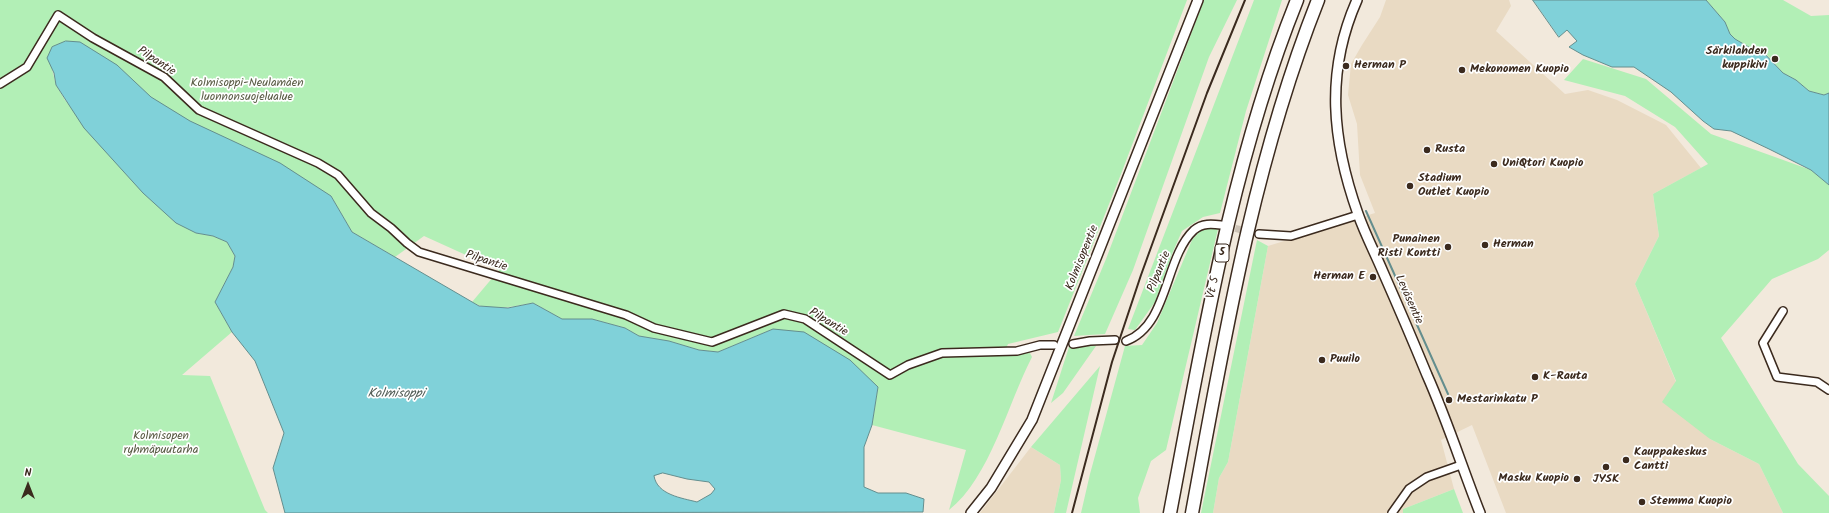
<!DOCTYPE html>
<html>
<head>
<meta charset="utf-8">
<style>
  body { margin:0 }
  #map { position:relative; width:1829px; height:513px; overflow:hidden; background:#f2e9dc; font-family:Kalam,sans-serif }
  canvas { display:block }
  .north { position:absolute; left:8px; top:465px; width:40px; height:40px; -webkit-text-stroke:3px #fff; paint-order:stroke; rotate:0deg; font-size:11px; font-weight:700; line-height:16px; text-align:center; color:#3b2a1e }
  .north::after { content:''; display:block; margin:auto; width:14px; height:18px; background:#3b2a1e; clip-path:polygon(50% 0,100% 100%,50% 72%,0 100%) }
</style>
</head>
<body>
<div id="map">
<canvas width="1829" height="513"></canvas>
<div class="north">N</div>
</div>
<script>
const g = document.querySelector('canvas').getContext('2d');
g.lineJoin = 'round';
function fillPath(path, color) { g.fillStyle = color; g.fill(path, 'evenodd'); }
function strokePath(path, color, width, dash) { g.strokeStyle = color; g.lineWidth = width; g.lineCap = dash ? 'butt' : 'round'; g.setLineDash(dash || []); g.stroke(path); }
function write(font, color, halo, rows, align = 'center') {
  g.font = font + ' Kalam,sans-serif'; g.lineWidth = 3.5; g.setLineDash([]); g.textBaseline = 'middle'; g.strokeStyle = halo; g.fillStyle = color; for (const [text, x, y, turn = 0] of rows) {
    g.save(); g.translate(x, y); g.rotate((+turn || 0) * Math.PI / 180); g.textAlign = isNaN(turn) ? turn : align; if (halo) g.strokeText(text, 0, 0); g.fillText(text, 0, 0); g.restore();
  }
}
const built = new Path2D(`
  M1386,0H1509L1511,6L1496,31L1565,94L1588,90L1617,100L1666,125L1701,168L1653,194L1659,236L1635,284L1676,382L1710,439L1759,464L1783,513H1506L1472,425L1441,440L1454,489L1403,509V513H1213L1219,478L1228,462L1268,246L1375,213L1360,175L1357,124L1348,95L1351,64L1362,45L1380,17Z
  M1031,447L1060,465L1061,480L1054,513H980Z`);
const green = new Path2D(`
  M0,0H1187L1121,174L1058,332L1008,344L1003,355L1030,353L1032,357C1008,403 990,478 949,510L966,450L872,425L878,387L773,329L718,352L699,350L669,341L639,336L625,328L592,319H562L533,303C514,306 490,313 472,302L499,270L424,236L395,257L352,232L331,196L52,69L56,85L65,100L126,174L196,233L213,236L227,242L235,256L233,267L215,302L232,332L182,375L210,376L265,510L268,513H0Z
  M1204,0H1237L1209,57L1133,270L1105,334L1074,336L1106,259Z
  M1254,0H1282L1246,111L1220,213L1203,217L1182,231L1172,254L1155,302L1135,330L1128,329Z
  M1706,0H1783L1811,16L1829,15V93L1824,95L1809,91L1796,80L1783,73L1766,54L1758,49H1752L1735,39L1730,34L1725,22Z
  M1583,59L1646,79L1711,134L1811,170L1829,185V250L1818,259L1772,279L1721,338L1798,464L1829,496V513H1783L1759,464L1710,439L1662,402L1676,381L1635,284L1659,236L1653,194L1708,164L1675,127L1625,96L1564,80Z
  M1208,228L1218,229L1166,450L1151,461L1138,498L1140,513H1081L1090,474L1125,346L1142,345L1157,323L1192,240L1199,232Z
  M1257,240L1268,246L1228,462L1219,478L1213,513H1201Z
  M1096,346L1063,393L1051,403L1069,347Z
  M1100,366L1066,513H1054L1061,480L1060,465L1031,447Z
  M1454,489L1463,513H1403V509Z`);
const water = new Path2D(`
  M1533,0H1706L1725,22L1730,34L1735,39L1752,49L1761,50L1783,73L1796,80L1809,91L1824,95L1829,93V185L1811,170L1769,149L1731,131L1714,129L1703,121L1671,92L1634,67H1612L1583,55L1569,47L1577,41L1567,30L1559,37Z
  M66,41L80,42L117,65L151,97L190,121L280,163L331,196L352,232L479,306L508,308L533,303L562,319H592L625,328L639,336L669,341L699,350L718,352L773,329L804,332L850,360L878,387L872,425L864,447V487L878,493H906L924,499L923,512L285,513L273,468L284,433L255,361L232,332L215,302L233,267L235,256L227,242L213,236L196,233L176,223L143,193L84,128L56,85L54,73L47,58L52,47ZM663,473L687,479L709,482L715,489L711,494L697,502C682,498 657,495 654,476Z`);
const stream = new Path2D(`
  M1366,211L1448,394`);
const streetTunnel = new Path2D(`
  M1225,226L1259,234`);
const street = new Path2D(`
  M0,84L27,67L58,15L93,38L164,77L199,110L318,163L338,175L371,213L391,228L407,243L419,252L626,315L654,328L712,342L784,314L805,319L890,375L908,365L942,353L1017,351L1040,345H1054
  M1259,234L1291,236L1358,215
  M1783,311L1763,343L1777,377L1817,382L1829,390
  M1126,341C1169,325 1164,258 1194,230C1202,223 1212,224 1221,225
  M1073,344L1090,341L1115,340
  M1392,513L1409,489L1427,477L1461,465`);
const secondary = new Path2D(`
  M1357,0C1325,72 1332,141 1358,214C1365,234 1375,253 1383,272C1398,306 1413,341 1427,375C1447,420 1462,467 1480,513
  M971,513L991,488L1032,420L1198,0`);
const highway = new Path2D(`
  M1170,513C1203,340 1231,164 1297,0
  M1192,513C1224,340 1253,164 1318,0`);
const rail = new Path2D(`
  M1072,513L1112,362L1141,275L1207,93L1245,0`);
const markers = [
  [1775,59,4,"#3b2a1e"],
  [1346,66,4,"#3b2a1e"],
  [1462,70,4,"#3b2a1e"],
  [1427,150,4,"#3b2a1e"],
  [1494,164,4,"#3b2a1e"],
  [1410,186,4,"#3b2a1e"],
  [1485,245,4,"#3b2a1e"],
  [1448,247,4,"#3b2a1e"],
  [1373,277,4,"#3b2a1e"],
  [1322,360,4,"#3b2a1e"],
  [1535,377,4,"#3b2a1e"],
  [1449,400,4,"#3b2a1e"],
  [1626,460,4,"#3b2a1e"],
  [1606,467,4,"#3b2a1e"],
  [1577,479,4,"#3b2a1e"],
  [1642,502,4,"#3b2a1e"]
];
const shields = [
  [1222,253,14]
];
const shieldNames = [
  ["5",1222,253]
];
const poiNames = [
  ["Särkilahden",1767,52,"right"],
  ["kuppikivi",1767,66,"right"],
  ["Herman P",1354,66],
  ["Mekonomen Kuopio",1470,70],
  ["Rusta",1435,150],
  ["UniQtori Kuopio",1502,164],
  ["Stadium",1418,179],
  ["Outlet Kuopio",1418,193],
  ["Punainen",1440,240,"right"],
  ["Risti Kontti",1440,254,"right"],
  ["Herman",1493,245],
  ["Herman E",1365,277,"right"],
  ["Puuilo",1330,360],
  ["K-Rauta",1543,377],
  ["Mestarinkatu P",1457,400],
  ["Kauppakeskus",1634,453],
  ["Cantti",1634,467],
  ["Masku Kuopio",1569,479,"right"],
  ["JYSK",1606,480,"center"],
  ["Stemma Kuopio",1650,502]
];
const streetNames = [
  ["Pilpantie",156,62,33],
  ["Kolmisopentie",1083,258,-68],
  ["Pilpantie",486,262,18],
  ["Pilpantie",1160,272,-68],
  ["Vt 5",1214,288,-77],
  ["Leväsentie",1408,300,66],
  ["Pilpantie",828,323,31]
];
const parkNames = [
  ["Kolmisoppi-Neulamäen",247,84],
  ["luonnonsuojelualue",247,98],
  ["Kolmisopen",161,437],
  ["ryhmäpuutarha",161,451]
];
const waterNames = [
  ["Kolmisoppi",396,395]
];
fillPath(built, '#e9dac3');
fillPath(green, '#b2efb6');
fillPath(water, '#80d1d9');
strokePath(water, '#648e8e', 1);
strokePath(stream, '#648e8e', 2);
strokePath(streetTunnel, '#cdc3b6', 7, [7, 3.5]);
strokePath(street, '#3b2a1e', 10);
strokePath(secondary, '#3b2a1e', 12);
strokePath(highway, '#3b2a1e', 15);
strokePath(street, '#fff', 7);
strokePath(secondary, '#fff', 9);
strokePath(highway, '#fff', 12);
strokePath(rail, '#3b2a1e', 2);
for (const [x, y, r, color] of markers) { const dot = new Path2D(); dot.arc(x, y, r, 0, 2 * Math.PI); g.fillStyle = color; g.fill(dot); strokePath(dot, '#fff', 1.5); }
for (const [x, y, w] of shields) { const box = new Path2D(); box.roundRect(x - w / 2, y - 9, w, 18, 3); g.fillStyle = '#fff'; g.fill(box); strokePath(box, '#3b2a1e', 1); }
write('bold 11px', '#3b2a1e', null, shieldNames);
write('bold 12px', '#3b2a1e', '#fff', poiNames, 'left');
write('12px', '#3b2a1e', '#fff', streetNames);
write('12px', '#595b44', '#fff', parkNames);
write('italic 13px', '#505c56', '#fff', waterNames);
</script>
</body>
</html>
